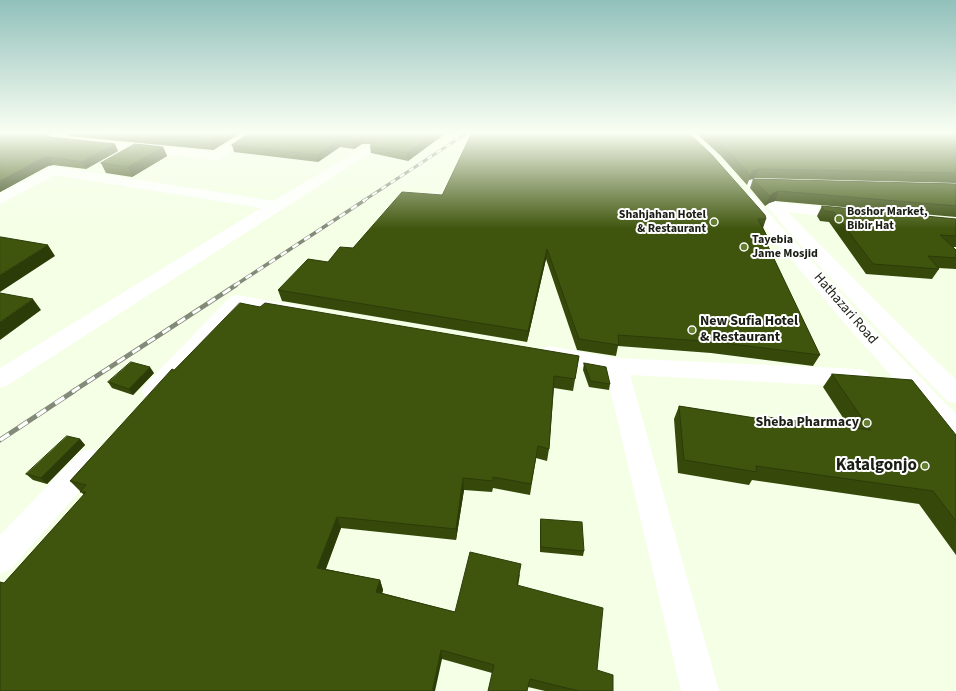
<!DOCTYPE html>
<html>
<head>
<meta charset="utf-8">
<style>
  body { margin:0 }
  canvas { display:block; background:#f4ffe5 }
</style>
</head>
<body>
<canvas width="956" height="691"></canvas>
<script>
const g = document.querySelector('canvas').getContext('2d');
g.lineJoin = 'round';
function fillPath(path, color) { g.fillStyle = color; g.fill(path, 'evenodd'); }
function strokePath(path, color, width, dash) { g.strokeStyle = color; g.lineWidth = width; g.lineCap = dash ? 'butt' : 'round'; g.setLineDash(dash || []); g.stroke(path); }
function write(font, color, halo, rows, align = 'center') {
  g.font = font + ' "Source Sans 3",sans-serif'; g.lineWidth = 4; g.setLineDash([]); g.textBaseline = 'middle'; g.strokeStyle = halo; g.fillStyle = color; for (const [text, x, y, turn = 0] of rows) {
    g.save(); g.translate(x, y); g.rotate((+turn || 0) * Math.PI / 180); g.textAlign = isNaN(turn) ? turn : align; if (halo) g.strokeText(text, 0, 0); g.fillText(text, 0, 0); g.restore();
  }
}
const minor = new Path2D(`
  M54,133H69L65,137L213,152L243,133H257L220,159L215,160L139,152L119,162L114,161L112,158L123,150L46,142L44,139Z
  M367,145L372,146L374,149L372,152L8,385L0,388V368L261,208L55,175L0,204V193L53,166L273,201Z
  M775,202L849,209L855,211L857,214L855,217L849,219L769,210L767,207L769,204Z
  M237,295L292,305L299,306L302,311L299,316L292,317L242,308L163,397L154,400L145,397L142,391L145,385L230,297Z
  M549,346L616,358L859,369L867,372L871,378L867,384L859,387L630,375L719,691H681L606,372L541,359L538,354L541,349Z
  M90,449L100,452L104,460L100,468L11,569L0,574V535L80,452Z`);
const trunk = new Path2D(`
  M700,133H713C739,158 763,186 788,212C844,269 899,325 956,380V404L947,401C878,329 808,257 744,179C730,163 712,150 700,133Z
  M746,191L751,193L860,315L956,414V441L947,438L846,325L741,199L738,196L741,193Z`);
const railFar3 = new Path2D(`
  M363,201L467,133`);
const railFar2 = new Path2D(`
  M234,286L365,200`);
const railFar1 = new Path2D(`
  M72,392L236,285`);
const rail = new Path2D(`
  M0,440L74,391`);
const wall = new Path2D(`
  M0,133H52L46,136L118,151L86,169L53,165L48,166L0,192Z
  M67,133H241L213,150L68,136Z
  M250,133H446L408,161L371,153L370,146L371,144H362L354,149L340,147L318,162L234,152L232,145Z
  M696,133H956V183L755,178L749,180L747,185L721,156Z
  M163,147L167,156L132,177L106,173L101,163Z
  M753,179L956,184V217L775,201L769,203L765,206L750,188Z
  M442,195L766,219L763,228L770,242L768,247L820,355L813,366L711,353L618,346L616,356L577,350L546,259L527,342L282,301L278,290L353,248Z
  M822,206L956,219V247H953L956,250V269L938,268L939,269L932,279L866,274L829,222L820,221L817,216Z
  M260,307L579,356L573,391L554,388L549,449L547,461L536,458L530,495L493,488L492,492L464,490L456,540L341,528L326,569L380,580L383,590L382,593L455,612L520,574L518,586L597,670L613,691H545L528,687L492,673L442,659L4,583L84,495L70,481L174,370Z
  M584,363L610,384L609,390L589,387L583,370Z
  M154,373L133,395L112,388L108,382Z
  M832,374L956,435V555L919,504L752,480L749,485L678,473L674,419L679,406L766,420L767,417L849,427L823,387Z
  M80,439L85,445L47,484L33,480L26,474Z
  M541,519L584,551L583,556L540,552V524Z`);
const shadedWall = new Path2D(`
  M40,133H52L43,138L41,136Z
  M228,133H241L213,150L210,143Z
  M436,133H446L408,161L407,153Z
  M361,138L362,144L354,149L352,142Z
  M339,140L340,147L318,162L317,155Z
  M115,144L118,151L86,169L82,162Z
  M163,147L167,156L132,177L128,167Z
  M49,157L53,165L48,166L0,192V181L43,158Z
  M759,169L755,178L749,180L752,171Z
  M779,191L775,201L769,203L765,206L770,196L773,193Z
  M48,245L55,256L0,292V275Z
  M547,249L546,259L527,342L528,331Z
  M33,299L41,310L0,340V322Z
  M150,367L154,373L133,395L129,389Z
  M80,439L85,445L47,484L41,478Z
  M463,478L464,490L456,540V529Z
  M337,517L341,528L322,578L317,568Z
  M380,580L383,590L380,602L376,592Z
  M441,650L442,659L435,691H432Z`);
const building = new Path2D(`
  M0,133H40L41,136L115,144L82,162L49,157L43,158L0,181Z
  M102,133H228L210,143Z
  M250,133H436L407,153L370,146L375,142L371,138H361L352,142L339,140L317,155L232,145Z
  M472,133H689L712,155L765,215L766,219H758L770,242H766L820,355L716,342L618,335L619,345L579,339L547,249L528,331L278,290L308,259L328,262L340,247L353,248L402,192L442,195Z
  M708,133H956V173L759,169L752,171L751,176L724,147Z
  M135,144L163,147L128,167L101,163Z
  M753,179L956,184V206L779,191L773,193L770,196Z
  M822,206L956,219V236L940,235L956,250V258L928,256L939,269L873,264L834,212L825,211Z
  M0,237H1L48,245L0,275Z
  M0,293L33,299L0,322Z
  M240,303L260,307L265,303L579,356L575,379L554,376L549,449L538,446L531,484L493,477V481L463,478L456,529L337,517L317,568L380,580L376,592L455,612L470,552L521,564L517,585L603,608L597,670L613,675V691H579L530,679L527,691H488L494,665L441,650L432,691H0V582L4,583L86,492H80L86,485L70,481L172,369L174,370Z
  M131,362L150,367L129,389L108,382Z
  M584,363L606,367L610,384L591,381Z
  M832,374L912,380L956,435V521L933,491L756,466L757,472L684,460L679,406L768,420L767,417L870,430Z
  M67,436L80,439L41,478L26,474Z
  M541,519L582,522L584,551L541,547Z`);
const markers = [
  [839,219,4,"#647e32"],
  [714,222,4,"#647e32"],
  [744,247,4,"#647e32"],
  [692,330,4,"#647e32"],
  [867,423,4,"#647e32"],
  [925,466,4,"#647e32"]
];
const farPoinames = [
  ["Boshor Market,",847,212],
  ["Bibir Hat",847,226],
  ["Shahjahan Hotel",706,215,"right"],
  ["& Restaurant",706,229,"right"],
  ["Tayebia",752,240],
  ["Jame Mosjid",752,254]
];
const streetNames = [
  ["Hathazari Road",845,309,49]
];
const poiNames = [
  ["New Sufia Hotel",700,322],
  ["& Restaurant",700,338],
  ["Sheba Pharmacy",859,423,"right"]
];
const nearPoinames = [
  ["Katalgonjo",917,466]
];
fillPath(minor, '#fff');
fillPath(trunk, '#fff');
strokePath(railFar3, '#838a79', 3);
strokePath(railFar2, '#838a79', 3.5);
strokePath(railFar1, '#838a79', 4.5);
strokePath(rail, '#838a79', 5);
strokePath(railFar3, '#fff', 2, [5.5]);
strokePath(railFar2, '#fff', 2.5, [7]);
strokePath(railFar1, '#fff', 3, [9]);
strokePath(rail, '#fff', 3.5, [11]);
fillPath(wall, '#36490b');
fillPath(shadedWall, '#2c3c09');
fillPath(building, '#3f550d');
strokePath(building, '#2c3c09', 1);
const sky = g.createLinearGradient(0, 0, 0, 229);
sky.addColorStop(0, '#91c0bb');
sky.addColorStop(0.58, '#fafff3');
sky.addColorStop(1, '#fafff300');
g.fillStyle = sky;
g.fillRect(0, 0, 956, 229);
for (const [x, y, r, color] of markers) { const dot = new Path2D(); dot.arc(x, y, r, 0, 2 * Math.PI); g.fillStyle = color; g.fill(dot); strokePath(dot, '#fff', 1.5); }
write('bold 12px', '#1b1e15', '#fff', farPoinames, 'left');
write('14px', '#1b1e15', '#fff', streetNames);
write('bold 14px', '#1b1e15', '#fff', poiNames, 'left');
write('bold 17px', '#1b1e15', '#fff', nearPoinames, 'right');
</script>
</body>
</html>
